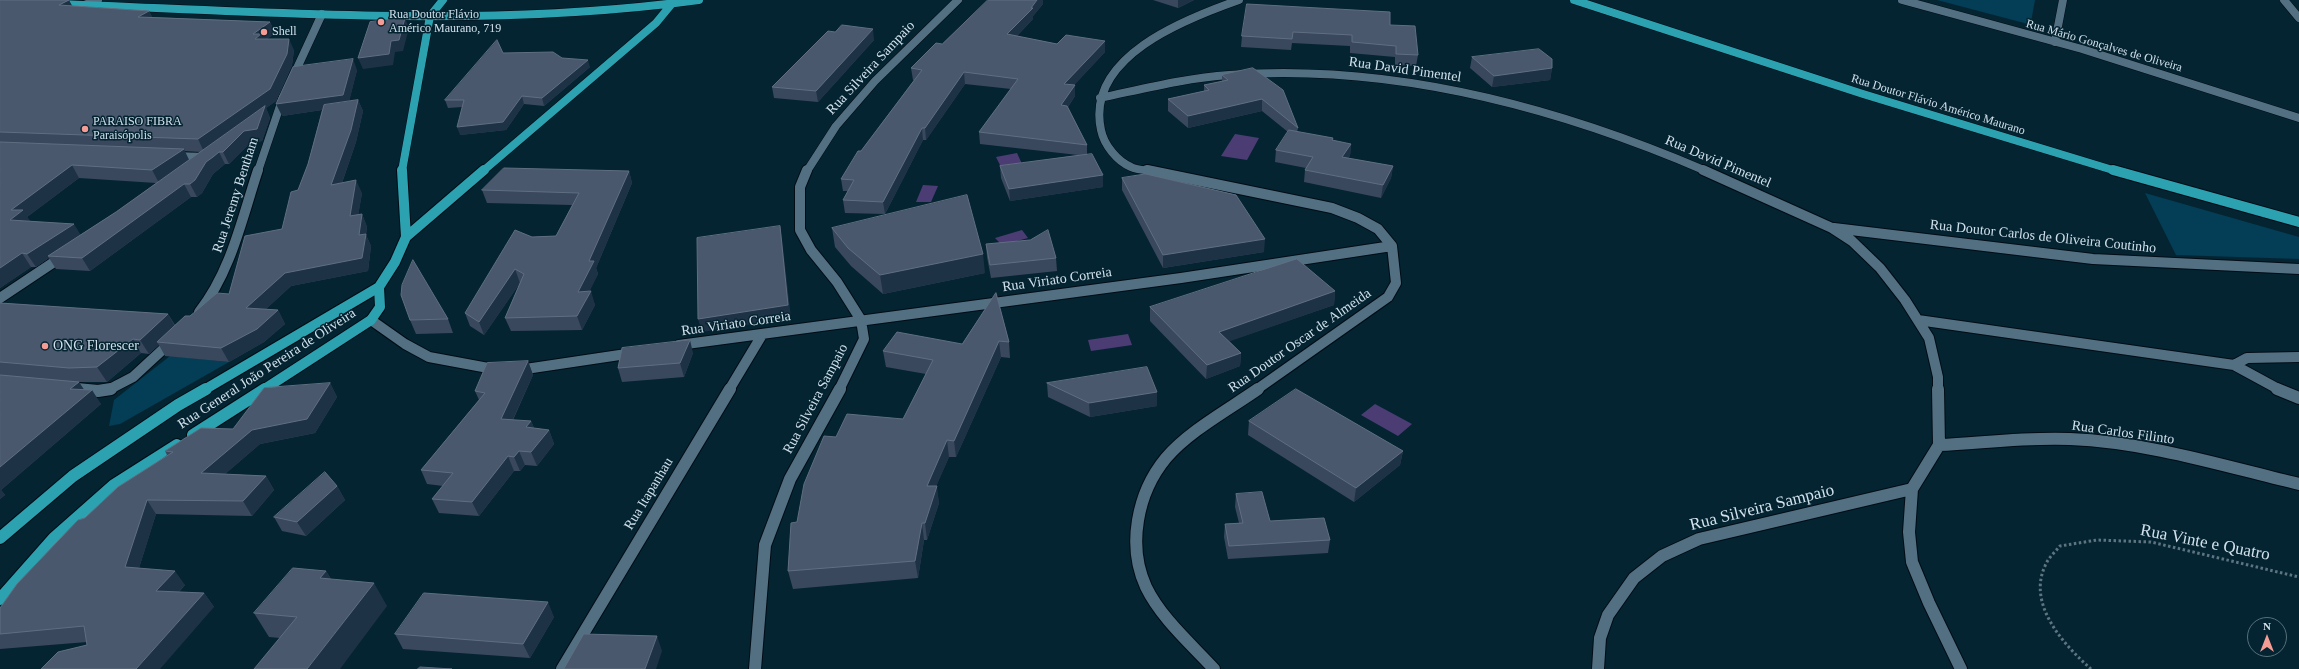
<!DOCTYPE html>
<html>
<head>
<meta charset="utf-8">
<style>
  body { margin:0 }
  #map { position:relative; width:2299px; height:669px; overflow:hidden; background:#052432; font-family:Georgia,serif }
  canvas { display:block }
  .north { position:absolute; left:2247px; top:617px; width:40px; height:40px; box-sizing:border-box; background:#052432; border:1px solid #56707c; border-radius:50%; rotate:0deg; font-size:11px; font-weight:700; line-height:16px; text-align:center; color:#d0e1eb }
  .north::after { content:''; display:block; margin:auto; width:14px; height:18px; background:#f59c94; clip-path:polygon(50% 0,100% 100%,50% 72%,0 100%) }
</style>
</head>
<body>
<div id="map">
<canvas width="2299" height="669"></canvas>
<div class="north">N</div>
</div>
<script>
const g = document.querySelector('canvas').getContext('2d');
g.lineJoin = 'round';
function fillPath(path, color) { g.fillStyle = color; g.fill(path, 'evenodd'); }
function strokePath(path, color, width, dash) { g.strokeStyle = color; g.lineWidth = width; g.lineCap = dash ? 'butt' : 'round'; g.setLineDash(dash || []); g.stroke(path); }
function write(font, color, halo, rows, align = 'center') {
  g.font = font + ' Georgia,serif'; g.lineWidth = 3; g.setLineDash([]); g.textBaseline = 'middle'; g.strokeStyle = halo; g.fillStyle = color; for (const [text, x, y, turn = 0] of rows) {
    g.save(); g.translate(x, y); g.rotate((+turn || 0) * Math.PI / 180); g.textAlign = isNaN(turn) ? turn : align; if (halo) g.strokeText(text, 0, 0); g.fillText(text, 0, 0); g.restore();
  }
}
const green = new Path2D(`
  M1937,0H2035L2031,22L2028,24Z
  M2145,193L2299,237V259L2176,255Z
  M170,356L229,362L120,424L109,426L114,400Z`);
const water = new Path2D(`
  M1235,134L1259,138L1247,160L1221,156Z
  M1017,153L1022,164L1001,167L996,157Z
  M923,185L938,186L931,202H916Z
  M1022,230L1028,238L1002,245L995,238Z
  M1128,334L1132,345L1091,351L1088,340Z
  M1375,404L1412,424L1398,436L1361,415Z`);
const path = new Path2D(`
  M2091,669C2064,645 2027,605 2045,566C2048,558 2055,552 2060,546L2097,540L2151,542L2299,577`);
const minorFar2 = new Path2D(`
  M1902,0L2082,49L2299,118
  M2284,0L2299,18
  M84,5L98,0
  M2055,42L2063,0
  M292,79L322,14
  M1100,98C1143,89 1185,78 1229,75C1393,63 1557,107 1706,171
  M174,156L206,157
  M258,171L283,97
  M807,171L836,126L875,81L958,0
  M1152,171C1145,170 1137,170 1131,167C1117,161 1104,145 1101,130C1085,57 1185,19 1239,0`);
const minorFar1 = new Path2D(`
  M807,170L800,187V230L811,250L837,282L861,320L864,339L839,390
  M1147,170L1332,208L1358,218L1378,229L1392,246L1396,283L1388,297L1256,390
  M1703,170L1832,228L1852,241L1880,268L1905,300L1929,338L1938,377V390
  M1834,228L2093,259L2299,269
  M0,298L63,256
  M199,312C231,272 242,218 258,170
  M371,320L405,344L429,357L499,370
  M1918,320L2234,365L2280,390
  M679,345L1181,278L1392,246
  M2234,365L2247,358L2299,357
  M519,370L633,353
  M70,388L86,390
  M108,390L133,377L172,341
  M729,390L762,335`);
const minor = new Path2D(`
  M77,389L98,391L111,389
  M1938,389L1939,445L1912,489L1909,532L1912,562L1929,603L1961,669
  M2277,389L2299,398
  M1939,445C1982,443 2026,437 2070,439C2147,442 2224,466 2299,484
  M562,669L730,389
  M755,669L765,545L790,479L840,389
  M1214,669C1191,644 1161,618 1146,587C1127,546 1137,493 1166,458C1189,431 1228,410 1258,389
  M1598,669L1600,638L1608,615L1634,578L1662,556L1699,539L1912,489`);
const majorFar2 = new Path2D(`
  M1574,0L1863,94L2116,171
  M58,4C271,12 487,29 699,0
  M402,171L430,16L443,0
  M483,171L656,23L675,0`);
const majorFar1 = new Path2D(`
  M402,170L406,237
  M2113,170L2299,222
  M204,390L379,287
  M263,390L371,320L380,307L379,287L395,262L406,237L484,170`);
const major = new Path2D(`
  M193,435L265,389
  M0,538L73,476L178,405L206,389
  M0,599L54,538L114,485L177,445`);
const wall = new Path2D(`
  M0,0L73,6L149,11L152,17L270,22L275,33L267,39L294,50L292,65L276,101L266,108L270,118L262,141L250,143L229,164H225L213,174L202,193L197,197H191L90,271L56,269L49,258L36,267H31L0,288ZM184,151H186L201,152L189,160ZM79,178L156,183L116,212L80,235L30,221L27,217Z
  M1153,0H1194L1178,8Z
  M1043,4L1033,16V19L1017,36L1057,44L1105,41V52L1074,85L1075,96L1068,107L1087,145V154L1103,175V187L1010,201L1001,178L1000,166L1078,155L980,144L979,132L1011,89L965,84L926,140H923L885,214L845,213L843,200L848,191H843L841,179L861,151L914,80H913L911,68L942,44Z
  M1247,4L1390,25L1418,55L1416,66L1395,65V57L1350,53V46L1292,43L1291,50L1241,47L1242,36Z
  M835,32L874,40L818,102L774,98L772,87Z
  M503,53L562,58L590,67L544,106L524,104L506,130L460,135L462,107L448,108L445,100Z
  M1472,57L1552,68L1550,80L1492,87L1470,68Z
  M1253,68L1298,128L1297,132L1333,138V141L1351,144L1350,156L1348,158L1393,166L1391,178L1381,198L1304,182L1305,170L1306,168L1275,162L1276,150L1288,132L1262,111L1188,128L1168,111V99L1204,91V85L1222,82V75Z
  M357,70L349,101L358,100L363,111L356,142L342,183L362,193L358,215L362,214L367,227L366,235L371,246L368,271L291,286L266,309L278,310L285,324L264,342L229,362L165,356L159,345L149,354L141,353L107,382H79L83,390L101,404L1,490L5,495L0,499V303L168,314L175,325L229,294L282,229L298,190L308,164L322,110L282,116Z
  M629,171L632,183L596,268L598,274L589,291L595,305L582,330L511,331L505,318L520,283L484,335L470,326L465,313L532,237L556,236L572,205L487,203L482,190Z
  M1122,178L1264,252L1163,268L1122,190Z
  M832,228L985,273L883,294L851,266L835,247Z
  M986,244L1056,258L1057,271L991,278L987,257Z
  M1335,291L1334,305L1229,341L1241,353L1240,366L1206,379L1150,321V307Z
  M996,293L1009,342L1010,358L1001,357L956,457H949L936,486L939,503L927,540H924L918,578L793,589L788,571L797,522L836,437L903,419L926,374L886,367L883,351L962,344Z
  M448,319L453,333L416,334L410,320Z
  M693,353L684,377L622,382L618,368Z
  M528,361L533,375L513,420L531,421L534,428L549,430L554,444L537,466L525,465L520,471H514L479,516L439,513L432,499L443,486L427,484L421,470L479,400L475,391Z
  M330,383L337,397L315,433L260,444L225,474L266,476L274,490L252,516L156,514L139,568L185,585L179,592L204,593L214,607L87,645V642L0,649V608L85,518L167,455L165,451L233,429Z
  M1047,383L1157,392V406L1090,417L1048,397Z
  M1249,421L1403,451L1400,465L1354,502L1248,435Z
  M337,486L345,500L306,536L282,531L274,517Z
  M1236,494L1270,521L1330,540L1328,553L1228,559L1224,537L1225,524L1239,523L1235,507Z
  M326,571L331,579L387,606L280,638L269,637L254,613Z
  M554,617L530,658L403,649L395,634Z`);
const shadedWall = new Path2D(`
  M69,0L75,11L59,5Z
  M1037,0H1043V4L1033,16V19L1008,45L1007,34Z
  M1178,0H1194L1178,8Z
  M149,11L155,22L138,17Z
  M405,18L409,28L403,51L395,52L393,65L363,69L358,58L391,41Z
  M270,22L275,33L264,41L260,50L253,34Z
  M873,29L874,40L818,102L816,91Z
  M289,39L294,50L292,65L276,101L266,108L270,118L262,141L250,143L229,164L223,152L263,109L204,152L198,139Z
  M1105,41V52L1065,95L1064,84Z
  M353,59L357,70L348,106L282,116L276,104Z
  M588,60L590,67L544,106L542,98Z
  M1552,68L1550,80L1492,87L1494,76Z
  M964,72L965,84L926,140L925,128Z
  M1075,85V96L1061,117V105Z
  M522,96L524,104L506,130L460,135L457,127Z
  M1262,99V111L1188,128V116Z
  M358,100L363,111L356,142L337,197L331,185Z
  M922,128L923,140L885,214L883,202Z
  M1351,144L1350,156L1341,169L1342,157Z
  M184,149L190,162L159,183L152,170Z
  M219,152L225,164L213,174L202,193L197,197L190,184L206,162Z
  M72,165L79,178L27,217L32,223L10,220L11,210Z
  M1393,166L1391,178L1381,198L1383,185Z
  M629,171L632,183L596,268L598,274L583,305L578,292L589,261Z
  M1103,175V187L1010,201L1009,189Z
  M356,180L362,193L356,229L350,216Z
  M184,184L191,197L90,271L82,258Z
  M362,214L367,227L366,235L371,246L368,271L291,286L253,321L246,308L285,273L359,235Z
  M74,224L82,237L48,256L49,258L36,267L27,254Z
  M780,226L782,239L791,318L702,332L698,319Z
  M1265,239L1264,252L1163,268V255Z
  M22,253L31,267L0,288V268Z
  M983,254L985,273L883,294L880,275Z
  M515,269L520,283L484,335L479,322Z
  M591,291L595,305L582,330L577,316Z
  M1335,291L1334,305L1219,345V332Z
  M278,310L285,324L264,342L229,362L221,348Z
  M168,314L176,328L157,342L159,345L149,354L140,340Z
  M133,339L141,353L107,382L97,367Z
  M690,340L693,353L684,377L680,363Z
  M999,341L1001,357L956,457L954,441Z
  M1241,353L1240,366L1206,379L1207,365Z
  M528,361L533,375L507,432L501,419Z
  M79,382L87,394L92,390L101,404L1,490L5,495L0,499V467L70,389Z
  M330,383L337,397L315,433L260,444L210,487L201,473L252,430Z
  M1157,392V406L1090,417L1089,403Z
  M531,421L537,435L526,427Z
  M549,430L554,444L537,466L531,452Z
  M947,440L949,457L929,503L927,486Z
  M519,451L525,465L520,471L514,457Z
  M1403,451L1400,465L1354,502L1356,488Z
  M508,456L514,471L479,516L472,502Z
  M266,476L274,490L252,516L243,501Z
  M337,486L345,500L306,536L297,522Z
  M937,486L939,503L927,540L925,523Z
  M147,500L156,514L135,581L125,567Z
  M922,523L924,540L918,578L915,561Z
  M175,571L185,585L166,605L156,591Z
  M326,571L340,594L320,578Z
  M374,583L387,606L340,669H307Z
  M204,593L214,607L160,669H136Z
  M548,602L554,617L530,658L523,644Z
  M657,636L662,651L656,669H645Z`);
const building = new Path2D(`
  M0,0H69L59,5L149,11L138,17L270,22L253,34H261L255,39H289L287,54L270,89L198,139L0,132Z
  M988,0H1037L1031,8H1033L1007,34L1057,44L1066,35L1105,41L1064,84L1075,85L1061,105L1067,106L1087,145L979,132L1018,79L964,72L925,128H922L883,202L843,200L854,180L841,179L858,151H861L922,70L911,68L936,43L942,44Z
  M1247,4L1390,12V25L1415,26L1418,55L1396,54V46L1352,42V35L1293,32L1292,39L1242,36Z
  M405,18L399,40L391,41L389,54L358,58L370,22Z
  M842,25L873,29L816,91L772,87L828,31L835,32Z
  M497,40L503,53L553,52L562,58L588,60L542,98L522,96L503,122L457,127L464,100H445Z
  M1539,49L1552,59V68L1494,76L1472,57Z
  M353,59L343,95L276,104L293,67Z
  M1253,68L1283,90L1298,128L1262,99L1188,116L1168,99L1209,90L1204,85L1228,80L1222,75Z
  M358,100L351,130L331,185L356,180L350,216L362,214L359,235L366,234L362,258L285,273L246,308L278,310L257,329L221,348L157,342L185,316H190L217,293L229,294L245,236L282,229L291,192L298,190L308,164L324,105Z
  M265,106L257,129L244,131L223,152H219L213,157L206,162L195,180L190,184H184L82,258L48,256L116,212Z
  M1289,130L1333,138L1332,140L1351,144L1342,157L1393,166L1383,185L1305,170L1313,157L1276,150Z
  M0,142L184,149L152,170L72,165L11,210H23L10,220L74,224L27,254L22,253L0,268Z
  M1092,154L1103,175L1009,189L1000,166Z
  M504,168L629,171L589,261H594L578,292L591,291L577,316L505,318L524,274L515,269L479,322L465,313L515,230L532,237L556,236L579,193L482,190Z
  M1146,174L1236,195L1265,239L1163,255L1122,178Z
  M967,195L983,254L880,275L848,248L832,228Z
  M780,226L788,305L698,319L697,238Z
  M1048,230L1056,258L990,265L986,244L1030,240Z
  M1297,259L1335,291L1219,332L1241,353L1207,365L1150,307Z
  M413,260L448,319L410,320L401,295L402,285Z
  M996,293L1009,342L999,341L954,441L947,440L927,486H937L925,523H922L915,561L788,571L791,523L797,522L804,484L824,436L836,437L847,414L903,419L933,360L883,351L897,332L962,344Z
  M0,303L168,314L140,340L133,339L97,367L69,368L0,362Z
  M690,340L680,363L618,368L622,348Z
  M528,361L501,419L531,421L526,427L549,430L531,452L519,451L514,457L508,456L472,502L432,499L453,473L421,470L485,393L475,391L487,363Z
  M1147,367L1157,392L1089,403L1047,383Z
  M0,375L79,382L70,389L92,390L0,467Z
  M330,383L307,419L252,430L201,473L266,476L243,501L147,500L125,567L175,571L156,591L204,593L136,669H41L58,652L87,645L84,626L0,634V608L17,584L78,520L85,518L118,487L173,452L165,451L201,428L233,429L264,388Z
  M1296,389L1403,451L1356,488L1249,421Z
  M325,472L337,486L297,522L274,517Z
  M1262,492L1270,521L1324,518L1330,540L1229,546L1225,524L1243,523L1236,494Z
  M293,568L326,571L320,578L374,583L307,669H254L297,617L254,613Z
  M424,593L548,602L523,644L395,634Z
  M584,634L657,636L645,669H564Z
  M420,667L452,669H418Z`);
const markers = [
  [381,22,4,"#f59c94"],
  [264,32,4,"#f59c94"],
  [85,129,4,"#f59c94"],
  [45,346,4,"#f59c94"]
];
const farPoinames = [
  ["Rua Doutor Flávio",389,15],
  ["Américo Maurano, 719",389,29],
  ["Shell",272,32],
  ["PARAISO FIBRA",93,122],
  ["Paraisópolis",93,136]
];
const farStreetnames = [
  ["Rua Mário Gonçalves de Oliveira",2104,46,16],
  ["Rua Doutor Flávio Américo Maurano",1938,105,17]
];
const streetNames = [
  ["Rua Silveira Sampaio",871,68,-47],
  ["Rua David Pimentel",1405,70,8],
  ["Rua David Pimentel",1718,162,23],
  ["Rua Jeremy Bentham",236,195,-72],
  ["Rua Doutor Carlos de Oliveira Coutinho",2043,237,6],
  ["Rua Viriato Correia",1057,280,-8],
  ["Rua Viriato Correia",736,324,-8],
  ["Rua Doutor Oscar de Almeida",1300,341,-35],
  ["Rua General João Pereira de Oliveira",267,369,-33],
  ["Rua Silveira Sampaio",816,399,-62],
  ["Rua Carlos Filinto",2123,433,8],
  ["Rua Itapanhau",649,494,-59]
];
const poiNames = [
  ["ONG Florescer",53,346]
];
const nearStreetnames = [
  ["Rua Silveira Sampaio",1762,508,-14],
  ["Rua Vinte e Quatro",2205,543,11]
];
fillPath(green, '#033e56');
fillPath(water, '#4b3d74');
strokePath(minorFar2, '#000c16', 9);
strokePath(minorFar1, '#000c16', 12);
strokePath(minor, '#000c16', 14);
strokePath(majorFar2, '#000c16', 9);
strokePath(majorFar1, '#000c16', 12);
strokePath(major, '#000c16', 14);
strokePath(path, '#5c7581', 3, [2.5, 2.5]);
strokePath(minorFar2, '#527081', 8);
strokePath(minorFar1, '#527081', 10);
strokePath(minor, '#527081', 12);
strokePath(majorFar2, '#2ca1af', 8);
strokePath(majorFar1, '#2ca1af', 10);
strokePath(major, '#2ca1af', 12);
fillPath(wall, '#3a485e');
fillPath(shadedWall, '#1e3246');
fillPath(building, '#4a586d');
strokePath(building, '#5f6e81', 1);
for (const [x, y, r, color] of markers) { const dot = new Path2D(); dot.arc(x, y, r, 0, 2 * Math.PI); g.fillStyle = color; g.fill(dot); strokePath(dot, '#052432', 1.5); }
write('12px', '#d0e1eb', '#052432', farPoinames, 'left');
write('12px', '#d0e1eb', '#052432', farStreetnames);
write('14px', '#d0e1eb', '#052432', streetNames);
write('14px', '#d0e1eb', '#052432', poiNames, 'left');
write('17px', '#d0e1eb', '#052432', nearStreetnames);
</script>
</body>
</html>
